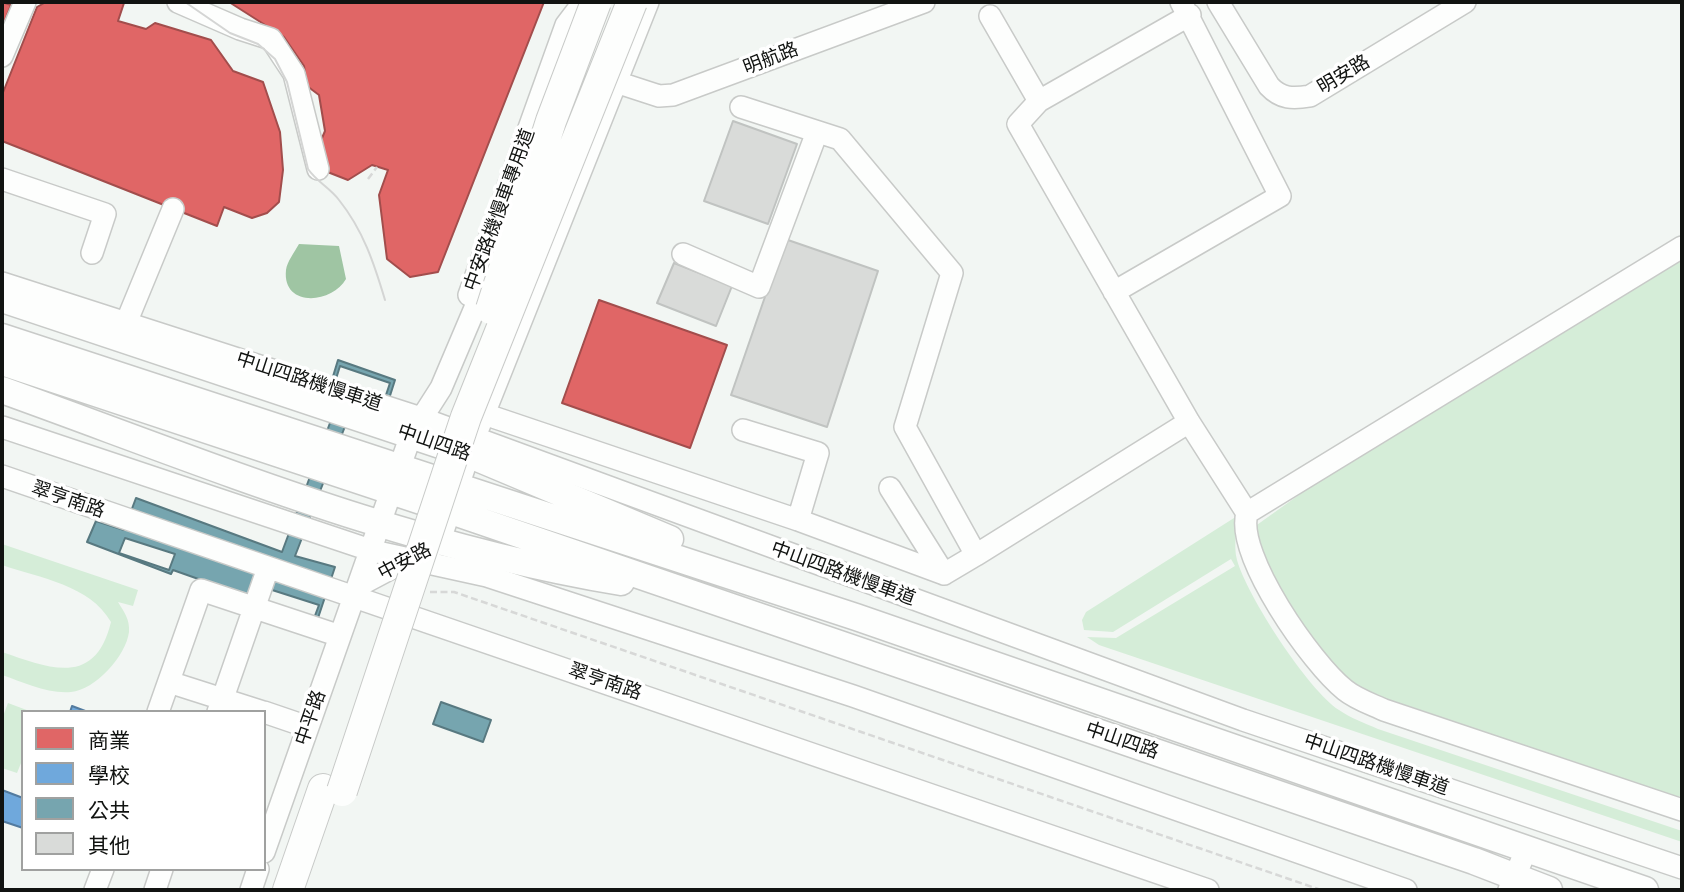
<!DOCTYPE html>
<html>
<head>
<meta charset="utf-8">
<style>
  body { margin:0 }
  #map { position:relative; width:1684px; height:892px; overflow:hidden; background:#f2f6f3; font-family:"Fira Sans","Noto Sans TC",sans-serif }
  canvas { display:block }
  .frame { position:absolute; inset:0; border:4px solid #111311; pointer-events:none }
  .legend { position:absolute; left:21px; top:710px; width:245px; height:161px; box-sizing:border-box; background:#fff; border:2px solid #a0a1a0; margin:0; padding:9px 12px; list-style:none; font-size:21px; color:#111311 }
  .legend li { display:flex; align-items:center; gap:14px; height:35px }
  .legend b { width:35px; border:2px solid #a0a1a0 }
</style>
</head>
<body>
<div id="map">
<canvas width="1684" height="892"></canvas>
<div class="frame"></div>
<ul class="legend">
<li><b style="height:19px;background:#e06666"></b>商業</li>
<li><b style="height:19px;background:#6fa8dc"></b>學校</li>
<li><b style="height:19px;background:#76a5af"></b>公共</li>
<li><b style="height:19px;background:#d9dbd9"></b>其他</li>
</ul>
</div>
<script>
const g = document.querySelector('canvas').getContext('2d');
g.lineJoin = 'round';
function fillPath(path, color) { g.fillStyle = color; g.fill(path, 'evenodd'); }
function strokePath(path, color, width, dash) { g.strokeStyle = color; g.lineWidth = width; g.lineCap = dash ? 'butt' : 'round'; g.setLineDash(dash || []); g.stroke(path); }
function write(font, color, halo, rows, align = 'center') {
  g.font = font + ' "Fira Sans","Noto Sans TC",sans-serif'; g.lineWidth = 7; g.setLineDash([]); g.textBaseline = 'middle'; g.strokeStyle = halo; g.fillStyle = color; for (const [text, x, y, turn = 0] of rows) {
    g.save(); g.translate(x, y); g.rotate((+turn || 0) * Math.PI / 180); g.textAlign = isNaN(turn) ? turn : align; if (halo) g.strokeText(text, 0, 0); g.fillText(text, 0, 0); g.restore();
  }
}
const green = new Path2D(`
  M1682,250V796L1669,798L1385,702C1375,697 1362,692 1352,685C1316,661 1262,569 1254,527L1303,492L1337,460Z
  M1234,518C1238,532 1233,545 1237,560C1247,596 1308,690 1339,710C1350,718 1365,723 1378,729L1682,831V842L1099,645L1087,637L1116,638L1235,566L1231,559L1113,632L1084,630L1082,620L1086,612Z
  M2,544L138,590L133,606L118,602C124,612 130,619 129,632C126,656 95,690 71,692C47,694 23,682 2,675V652C49,668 95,688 111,622C90,585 40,578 2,565Z
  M8,703L32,712H23V758L17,773L2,768V719Z`);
const water = new Path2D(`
  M299,244L339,246L346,279C332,304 282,308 286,270C287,262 295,251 299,244Z`);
const shops = new Path2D(`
  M2,2L11,5L4,23H2Z
  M46,2H121L124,3L118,21L146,29L155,23L211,40L233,71L263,82L280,132L283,170L279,202L267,213L252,218L224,207L217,226L2,141V95L37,7Z
  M229,2H544L438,272L410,277L387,259L379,195L388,170L372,165L348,180L325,171L317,150L325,131L319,95L307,86L304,66L284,37Z
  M599,300L727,345L690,448L562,403Z`);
const schools = new Path2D(`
  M72,706L88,712H70Z
  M2,790L23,798V828L2,821Z`);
const public = new Path2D(`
  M338,360L395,380L388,402L354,403L295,556L335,567L317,621L173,570L171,574L87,542L96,521L124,530L136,498L282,552L343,388L331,383Z
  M340,366L390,383L385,398L335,382Z
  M125,538L175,554L169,570L119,553Z
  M269,589L319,605L313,621L264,604Z
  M441,702L491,720L483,742L433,724Z`);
const building = new Path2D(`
  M733,121L797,144L768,224L704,201Z
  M785,239L878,271L827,427L731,395Z
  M674,263L732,286L716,326L657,303Z`);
const path = new Path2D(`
  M368,179L377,167
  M430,592H454L1321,890`);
const minor = new Path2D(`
  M178,2L240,29L271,39L294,74L318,169
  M1218,2L1269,86C1281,99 1293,99 1310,96L1465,2
  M1190,15L1039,101L1018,124L1189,422L1247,513
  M990,16L1039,101
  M2,56L25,2
  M616,82L659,96L673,95L924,2
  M741,107L840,139L952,273L905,427L976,555L944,574
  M2,179L105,214L92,253
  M1682,247L1247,513C1235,555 1312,664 1345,690C1356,699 1371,704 1384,710L1682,810
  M683,254L759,287L817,132
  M2,283L424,419L1243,720L1682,868
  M1114,292L1280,196L1181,2
  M469,295L566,25L582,4
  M126,323L173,209
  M484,414L798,520L944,574
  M2,427L373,551L487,576L853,696L1406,890
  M743,430L818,453L798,520
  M2,476L1208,890
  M890,488L944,574
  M976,555L1189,422
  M360,585L439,543L474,439L648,2
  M169,682L263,712
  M158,712L201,590L340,636
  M218,712L268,568
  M264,712L308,727
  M264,852L411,435L441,388L486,282
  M95,890L103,869
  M155,890L162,869
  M251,890L258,869
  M1509,890L1527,848`);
const major = new Path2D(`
  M2,299L470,455L670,539
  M2,337L856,617L1645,890
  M2,362L451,511L1474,861L1549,890
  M2,390C205,463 406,547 621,582`);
const highway = new Path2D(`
  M288,890L323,789`);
const tram = new Path2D(`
  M185,2L230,33L258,44L275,59L287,82L308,169C317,182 330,188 339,200C363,230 374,263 385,300`);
const highwayBridge = new Path2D(`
  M491,309L551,121L596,2
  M342,791L466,417L632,2`);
const streetNames = [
  ["明航路",771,59,-21],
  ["明安路",1344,75,-31],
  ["中安路機慢車專用道",500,210,-70],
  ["中山四路機慢車道",309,382,18],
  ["中山四路",434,443,19],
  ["翠亨南路",68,500,19],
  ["中安路",405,562,-28],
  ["中山四路機慢車道",843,574,20],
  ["翠亨南路",605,682,19],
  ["中平路",311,718,-71],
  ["中山四路",1122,741,19],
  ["中山四路機慢車道",1376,765,19]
];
fillPath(green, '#d5edd8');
fillPath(water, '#9fc5a3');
fillPath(shops, '#e06666');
strokePath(shops, '#a24d4c', 2);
fillPath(schools, '#6fa8dc');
strokePath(schools, '#537b9f', 2);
fillPath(public, '#76a5af');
strokePath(public, '#587980', 2);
fillPath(building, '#d9dbd9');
strokePath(building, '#c0c3c1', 2);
strokePath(minor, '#c8cac8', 24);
strokePath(major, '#c8cac8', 29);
strokePath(highway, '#c8cac8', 32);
strokePath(path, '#d7d8d7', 2.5, [7, 3.5]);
strokePath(minor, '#fdfefd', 21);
strokePath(major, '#fdfefd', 26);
strokePath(highway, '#fdfefd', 30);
strokePath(tram, '#d4d5d4', 2);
strokePath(highwayBridge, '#c8cac8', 32, []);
strokePath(highwayBridge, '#fdfefd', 30);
write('19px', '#111311', '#fff', streetNames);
</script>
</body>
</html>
